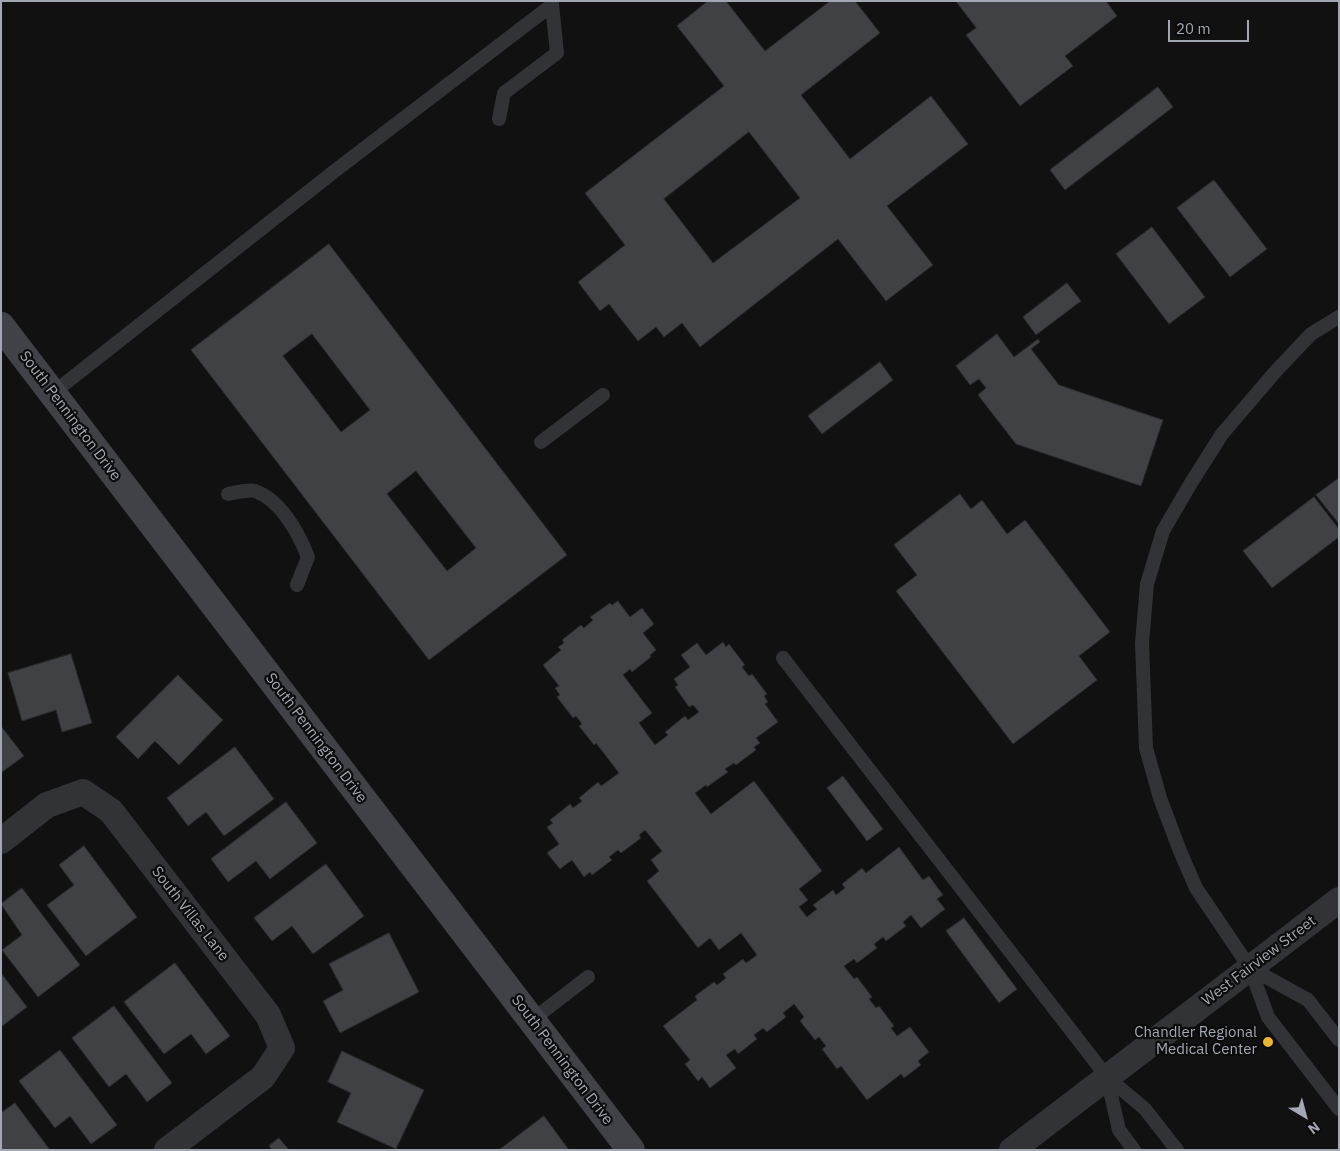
<!DOCTYPE html>
<html>
<head>
<meta charset="utf-8">
<style>
  body { margin:0 }
  #map { position:relative; width:1340px; height:1151px; overflow:hidden; background:#111112; font-family:"IBM Plex Sans",sans-serif }
  canvas { display:block }
  .frame { position:absolute; inset:0; border:2px solid #a3a7b3; pointer-events:none }
  .north { position:absolute; left:1280px; top:1091px; width:50px; height:50px; -webkit-text-stroke:4px #0c0c0d; paint-order:stroke; rotate:143deg; font-size:14px; font-weight:700; line-height:20px; text-align:center; color:#a3a7b3 }
  .north::after { content:''; display:block; margin:auto; width:18px; height:22px; background:#a3a7b3; clip-path:polygon(50% 0,100% 100%,50% 72%,0 100%) }
  .scale { position:absolute; left:1168px; top:20px; width:81px; height:22px; box-sizing:border-box; border:2px solid #a3a7b3; border-top:0; padding-left:6px; font-size:15px; line-height:18px; white-space:nowrap; color:#a3a7b3; -webkit-text-stroke:4px #0c0c0d; paint-order:stroke }
</style>
</head>
<body>
<div id="map">
<canvas width="1340" height="1151"></canvas>
<div class="frame"></div>
<div class="north">N</div>
<div class="scale">20 m</div>
</div>
<script>
const g = document.querySelector('canvas').getContext('2d');
g.lineJoin = 'round';
function fillPath(path, color) { g.fillStyle = color; g.fill(path, 'evenodd'); }
function strokePath(path, color, width, dash) { g.strokeStyle = color; g.lineWidth = width; g.lineCap = dash ? 'butt' : 'round'; g.setLineDash(dash || []); g.stroke(path); }
function write(font, color, halo, rows, align = 'center') {
  g.font = font + ' "IBM Plex Sans",sans-serif'; g.lineWidth = 4.5; g.setLineDash([]); g.textBaseline = 'middle'; g.strokeStyle = halo; g.fillStyle = color; for (const [text, x, y, turn = 0] of rows) {
    g.save(); g.translate(x, y); g.rotate((+turn || 0) * Math.PI / 180); g.textAlign = isNaN(turn) ? turn : align; if (halo) g.strokeText(text, 0, 0); g.fillText(text, 0, 0); g.restore();
  }
}
const building = new Path2D(`
  M708,1H726L765,51L830,1H855L880,33L801,95L850,159L931,96L968,144L887,206L933,265L886,301L838,239L700,347L682,323L664,337L656,327L638,341L609,304L600,311L578,282L625,245L585,193L724,86L677,26ZM749,132L800,198L713,263L664,199Z
  M956,1H1106L1117,16L1065,56L1073,66L1020,106L966,35L976,28Z
  M1158,87L1173,107L1065,190L1050,170Z
  M1214,180L1267,249L1230,277L1177,208Z
  M1152,227L1205,297L1169,324L1116,254Z
  M329,244L567,555L429,660L191,350ZM312,334L370,410L341,432L283,356ZM416,471L476,548L447,571L387,494Z
  M1067,283L1081,301L1036,335L1023,317Z
  M997,334L1014,357L1038,339L1040,342L1031,349L1059,385L1163,420L1141,486L1016,444L978,395L986,388L979,379L970,385L956,366Z
  M880,362L893,380L822,434L808,416Z
  M1339,478V524L1316,495Z
  M960,494L971,509L982,500L1007,534L1025,520L1110,632L1079,656L1097,680L1013,744L896,591L917,575L894,545Z
  M1314,497L1339,529V537L1272,588L1243,551Z
  M618,601L630,617L642,608L654,624L643,633L656,650L650,655L651,657L632,672L630,669L623,675L652,713L639,723L655,745L668,735L665,732L685,716L688,720L699,712L693,705L689,707L675,687L678,685L674,679L690,667L681,655L697,643L706,655L723,642L726,647L729,644L745,665L742,667L749,676L752,674L767,694L764,696L768,702L765,704L778,722L756,738L760,743L754,747L756,750L736,765L734,763L725,769L728,772L707,787L706,785L695,793L711,814L754,781L822,871L799,889L808,900L799,907L807,917L817,909L813,905L833,890L836,895L845,888L842,884L862,868L866,873L899,847L923,880L929,876L943,895L937,899L945,909L921,928L911,915L903,922L906,926L886,941L883,937L874,944L877,948L857,963L854,959L844,966L854,979L857,977L872,997L869,999L876,1008L879,1006L894,1026L891,1028L897,1036L910,1027L929,1052L918,1061L921,1065L904,1078L901,1074L867,1100L841,1066L837,1069L822,1049L826,1046L819,1037L815,1040L800,1021L804,1017L794,1004L783,1013L786,1017L767,1032L763,1028L754,1035L757,1039L738,1054L735,1049L726,1055L736,1068L710,1088L702,1077L698,1081L685,1064L690,1060L663,1026L697,1000L695,996L714,982L717,985L726,978L723,974L743,959L746,963L757,955L741,933L719,950L710,938L698,948L647,881L659,871L651,860L662,851L645,830L639,835L641,838L621,853L618,850L609,857L612,860L592,875L590,872L584,877L572,860L560,869L547,853L559,844L547,827L553,823L550,820L570,804L573,808L582,801L579,798L598,782L601,786L619,773L596,743L594,745L579,726L582,724L576,716L573,718L557,697L560,695L555,688L559,686L543,665L561,650L558,647L564,643L562,640L581,625L584,628L593,620L590,617L610,603L612,605Z
  M71,654L92,723L62,732L56,710L22,721L8,673Z
  M178,675L223,720L179,765L155,741L138,759L116,737Z
  M1,726L24,756L2,772H1Z
  M235,747L274,799L224,836L206,812L188,826L167,798Z
  M843,776L883,829L867,841L827,788Z
  M286,802L317,843L270,879L256,861L228,882L211,859Z
  M84,846L137,917L86,956L47,905L74,885L59,865Z
  M326,864L364,916L313,954L292,926L272,941L254,918Z
  M22,888L80,965L38,997L2,950L22,935L1,904Z
  M964,918L1017,989L999,1003L946,931Z
  M389,933L419,992L340,1033L323,1001L343,990L329,964Z
  M175,963L230,1036L206,1054L191,1034L164,1054L124,1002Z
  M1,973L27,1007L1,1027Z
  M114,1006L172,1083L147,1102L126,1074L109,1087L72,1038Z
  M60,1050L117,1125L91,1144L70,1116L55,1128L19,1081Z
  M342,1051L424,1090L396,1149L337,1122L351,1093L328,1082Z
  M15,1103L50,1150H1V1113Z
  M544,1116L569,1150H499Z
  M279,1138L289,1150H272L269,1146Z`);
const lane = new Path2D(`
  M499,119L504,93L557,53L552,5
  M1339,317L1311,334L1276,371L1222,434L1191,483L1163,531L1147,584L1142,643L1146,748L1160,798L1180,851L1196,888L1250,968L1268,1017L1339,1109
  M53,393L336,170L552,5V1
  M541,442L603,395
  M228,494C235,493 248,489 255,491C281,500 299,534 308,557L297,585
  M783,658L1107,1077L1145,1109L1177,1150
  M1250,968L1308,1000L1339,1040
  M532,1020L588,977
  M1107,1077L1119,1130L1134,1150`);
const street = new Path2D(`
  M1,841L47,805L83,792L111,811L268,1015L282,1048L263,1077L167,1150
  M1012,1150L1339,900`);
const secondary = new Path2D(`
  M1,326L631,1150`);
const markers = [
  [1268,1042,6,"#ebb530"]
];
const streetNames = [
  ["South Pennington Drive",70,416,53],
  ["South Pennington Drive",316,738,53],
  ["South Villas Lane",190,914,52],
  ["West Fairview Street",1259,961,-37],
  ["South Pennington Drive",562,1060,53]
];
const poiNames = [
  ["Chandler Regional",1257,1033],
  ["Medical Center",1257,1050]
];
fillPath(building, '#404145');
strokePath(building, '#2b2b2e', 1);
strokePath(lane, '#323337', 14);
strokePath(street, '#323337', 26);
strokePath(secondary, '#404247', 28);
for (const [x, y, r, color] of markers) { const dot = new Path2D(); dot.arc(x, y, r, 0, 2 * Math.PI); g.fillStyle = color; g.fill(dot); strokePath(dot, '#0c0c0d', 2); }
write('15px', '#a3a7b3', '#0c0c0d', streetNames);
write('15px', '#a3a7b3', '#0c0c0d', poiNames, 'right');
</script>
</body>
</html>
